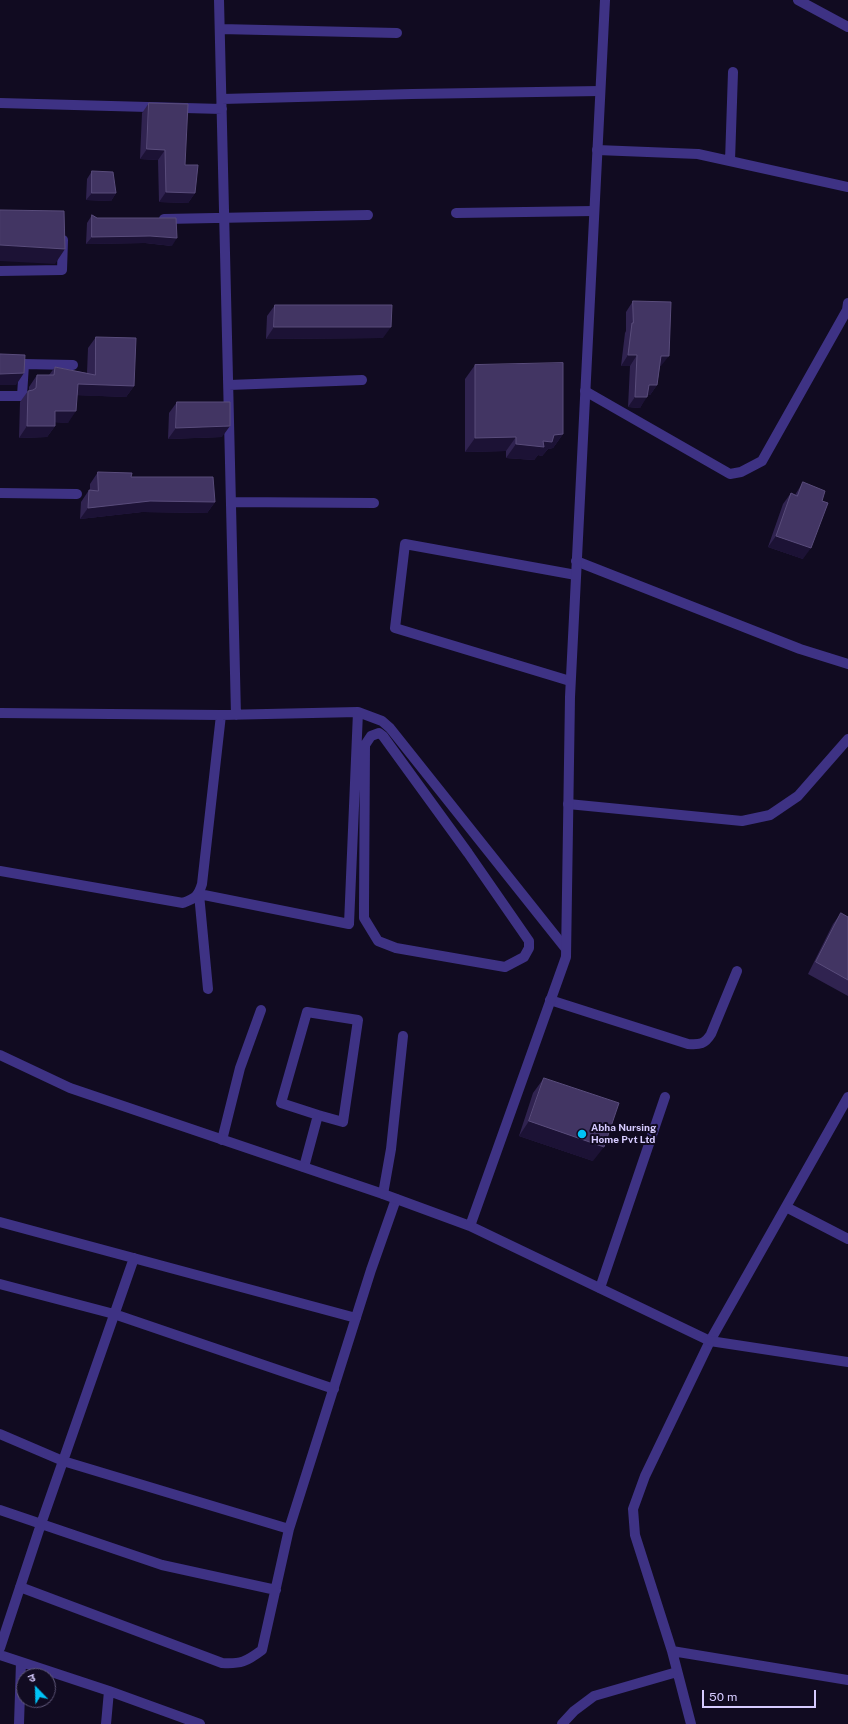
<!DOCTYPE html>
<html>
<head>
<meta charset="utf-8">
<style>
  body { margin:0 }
  #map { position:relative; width:848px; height:1724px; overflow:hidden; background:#110b21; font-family:"Public Sans","Noto Sans Devanagari",sans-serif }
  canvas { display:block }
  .north { position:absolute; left:16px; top:1668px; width:40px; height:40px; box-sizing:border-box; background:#110b21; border:1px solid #60587a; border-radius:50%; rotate:337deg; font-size:11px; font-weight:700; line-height:16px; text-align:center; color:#d6cbff }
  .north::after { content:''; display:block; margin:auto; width:14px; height:18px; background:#00c3f6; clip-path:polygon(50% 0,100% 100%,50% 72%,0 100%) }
  .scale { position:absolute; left:702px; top:1690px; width:114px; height:18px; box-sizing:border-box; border:2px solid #d6cbff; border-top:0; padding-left:5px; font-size:12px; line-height:14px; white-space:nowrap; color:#d6cbff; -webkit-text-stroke:3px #110b21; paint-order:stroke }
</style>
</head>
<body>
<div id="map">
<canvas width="848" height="1724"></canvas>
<div class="north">उ</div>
<div class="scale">50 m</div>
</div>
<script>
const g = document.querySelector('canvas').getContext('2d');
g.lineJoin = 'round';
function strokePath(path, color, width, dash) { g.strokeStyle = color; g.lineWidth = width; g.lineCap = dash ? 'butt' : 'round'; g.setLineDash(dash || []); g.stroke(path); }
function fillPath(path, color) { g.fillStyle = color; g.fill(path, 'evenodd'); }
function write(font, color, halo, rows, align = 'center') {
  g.font = font + ' "Public Sans",sans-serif'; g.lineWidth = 4; g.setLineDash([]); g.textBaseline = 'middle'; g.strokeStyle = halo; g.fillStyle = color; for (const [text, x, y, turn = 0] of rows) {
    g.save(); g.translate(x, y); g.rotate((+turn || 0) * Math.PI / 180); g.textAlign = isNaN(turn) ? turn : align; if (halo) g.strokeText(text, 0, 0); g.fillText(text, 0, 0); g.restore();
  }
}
const minor = new Path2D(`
  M219,0L236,715
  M220,29L397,33
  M222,99L412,94L600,91
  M0,103L222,109
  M597,150L698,154L848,187
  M730,161L733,72
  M456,213L594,211
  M164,219L368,215
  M0,271L62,270L63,240
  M229,385L362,380
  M585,391L730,474L741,472L762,461L847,310L848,303
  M0,396H22L24,364L73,365
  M0,493L77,494
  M231,502L374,503
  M576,561L800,649L848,664
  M570,681L395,628L405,544L576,575
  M0,713L221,715L358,712L382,721L390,728L566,949
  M379,733L383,736L468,853L529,941V948L524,957L505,967L396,948L378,941L364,918V907L365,745L371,736Z
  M568,804L742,821L770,815L798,796L848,739
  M0,871L183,903C195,898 198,897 202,884L221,715
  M208,989L199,894L349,924L358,712
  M550,1000L688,1044C700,1045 705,1044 711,1034L737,971
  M848,1097L710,1341L645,1476L633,1509L635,1535L672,1651L848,1680
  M222,1140L240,1068L261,1010
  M304,1167L318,1115L281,1103L307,1012L358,1020L343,1122L318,1115
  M383,1194L391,1149L403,1036
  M786,1207L848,1239
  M0,1222L356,1318
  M0,1284L114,1314L334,1389
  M600,1288L665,1097
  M0,1434L63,1461L289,1529
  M0,1510L162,1565L276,1590
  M20,1587L222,1663C241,1664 246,1662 262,1650L289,1529L371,1270L396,1199
  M0,1648L41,1524L134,1258
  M672,1651L691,1724
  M0,1655L109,1691L200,1724
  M19,1724L21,1662
  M106,1724L109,1691
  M562,1724L574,1711L594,1696L677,1672`);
const tertiary = new Path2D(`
  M798,0L848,27
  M0,1055L70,1088L383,1194L470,1226L710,1341L848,1362
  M470,1226L566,957L570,697L605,0`);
const wall = new Path2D(`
  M149,103L185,165L195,193L188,203L159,202L158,160L140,159L142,113Z
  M92,171L116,193L111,201L86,200L87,179Z
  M92,215L97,218L172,246L145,243L86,244L87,223Z
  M633,301L661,366H660L657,385L650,395H647L640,408L628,407L630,366H621L625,333L626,331V312Z
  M275,305L383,338L266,339L267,316Z
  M96,337L134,386L126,397L77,395L68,423L55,422V426L47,437L19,438L20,402L28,391H29V387L37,375H49L55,367L87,373L88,348Z
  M475,365L563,434L553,448L548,449L542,456L538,455L534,460L506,458V451L465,452V379Z
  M177,402L222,437L168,439L169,413Z
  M98,472L131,477L215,502L207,513L142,512L80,519L81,502L89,490H90V484Z
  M803,482V559L768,547L783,504L791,493L795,495Z
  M841,913L848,917V996L808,974L833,924Z
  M544,1078L593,1161L519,1136L533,1093Z`);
const shadedWall = new Path2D(`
  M147,149L165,150L158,160L140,159Z
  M166,192L195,193L188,203L159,202Z
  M92,193H116L111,201L86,200Z
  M150,236L177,238L172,246L145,243L86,244L92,237Z
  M0,245L65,249L55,264L0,261Z
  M274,327H391L383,338L266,339Z
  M628,355H637L630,366H621Z
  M661,356H669L661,366H654Z
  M24,373L16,385H0V374Z
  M78,384L134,386L126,397L70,395Z
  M649,385H657L650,395L641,396Z
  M635,397H647L640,408L628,407Z
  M55,411H76L68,423L47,422Z
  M27,426H55L47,437L19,438Z
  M230,426L222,437L168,439L176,428Z
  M563,434L553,448L548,449L542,456L538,455L534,460L506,458L516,444L543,441L554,435Z
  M516,437L506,451L465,452L475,438Z
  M150,501L215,502L207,513L142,512L80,519L88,508Z
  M776,536L811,548L803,559L768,547Z
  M529,1121L604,1147L593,1161L519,1136Z`);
const building = new Path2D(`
  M149,103L188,104L185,165H198L195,193L166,192L165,150L147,149Z
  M92,171L113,172L116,193H92Z
  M0,210L64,211L65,249L0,245Z
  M92,215L97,218H176L177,238L150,236L92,237Z
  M633,301L671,302L669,356H661L657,385H649L647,397H635L637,355H628L632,323H633Z
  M275,305H392L391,327H274Z
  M96,337L136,338L134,386L78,384L76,411H55V426H27L28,391L33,390L36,388L37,375H54L55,367L95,375Z
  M0,354L25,355L24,373L0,374Z
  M563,363V434L554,435L552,442L543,441L544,447L516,444V437L475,438V365Z
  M177,402H230V426L176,428Z
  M98,472L132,473L131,477H213L215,502L150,501L88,508L89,490L98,491Z
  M803,482L825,491L822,501L828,503L811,548L776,536L791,493L797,496Z
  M841,913L848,917V980L816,962Z
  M544,1078L619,1103L604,1147L529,1121Z`);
const markers = [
  [582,1134,5,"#00c3f6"]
];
const poiNames = [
  ["Abha Nursing",591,1128],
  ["Home Pvt Ltd",591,1140]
];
strokePath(minor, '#3e3284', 10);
strokePath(tertiary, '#3e3284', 10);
fillPath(wall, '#302350');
fillPath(shadedWall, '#1c1235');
fillPath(building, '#423563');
strokePath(building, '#594c7b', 1);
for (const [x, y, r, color] of markers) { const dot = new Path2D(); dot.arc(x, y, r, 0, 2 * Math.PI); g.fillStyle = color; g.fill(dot); strokePath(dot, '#110b21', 1.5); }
write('bold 10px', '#d6cbff', '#110b21', poiNames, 'left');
</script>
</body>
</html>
